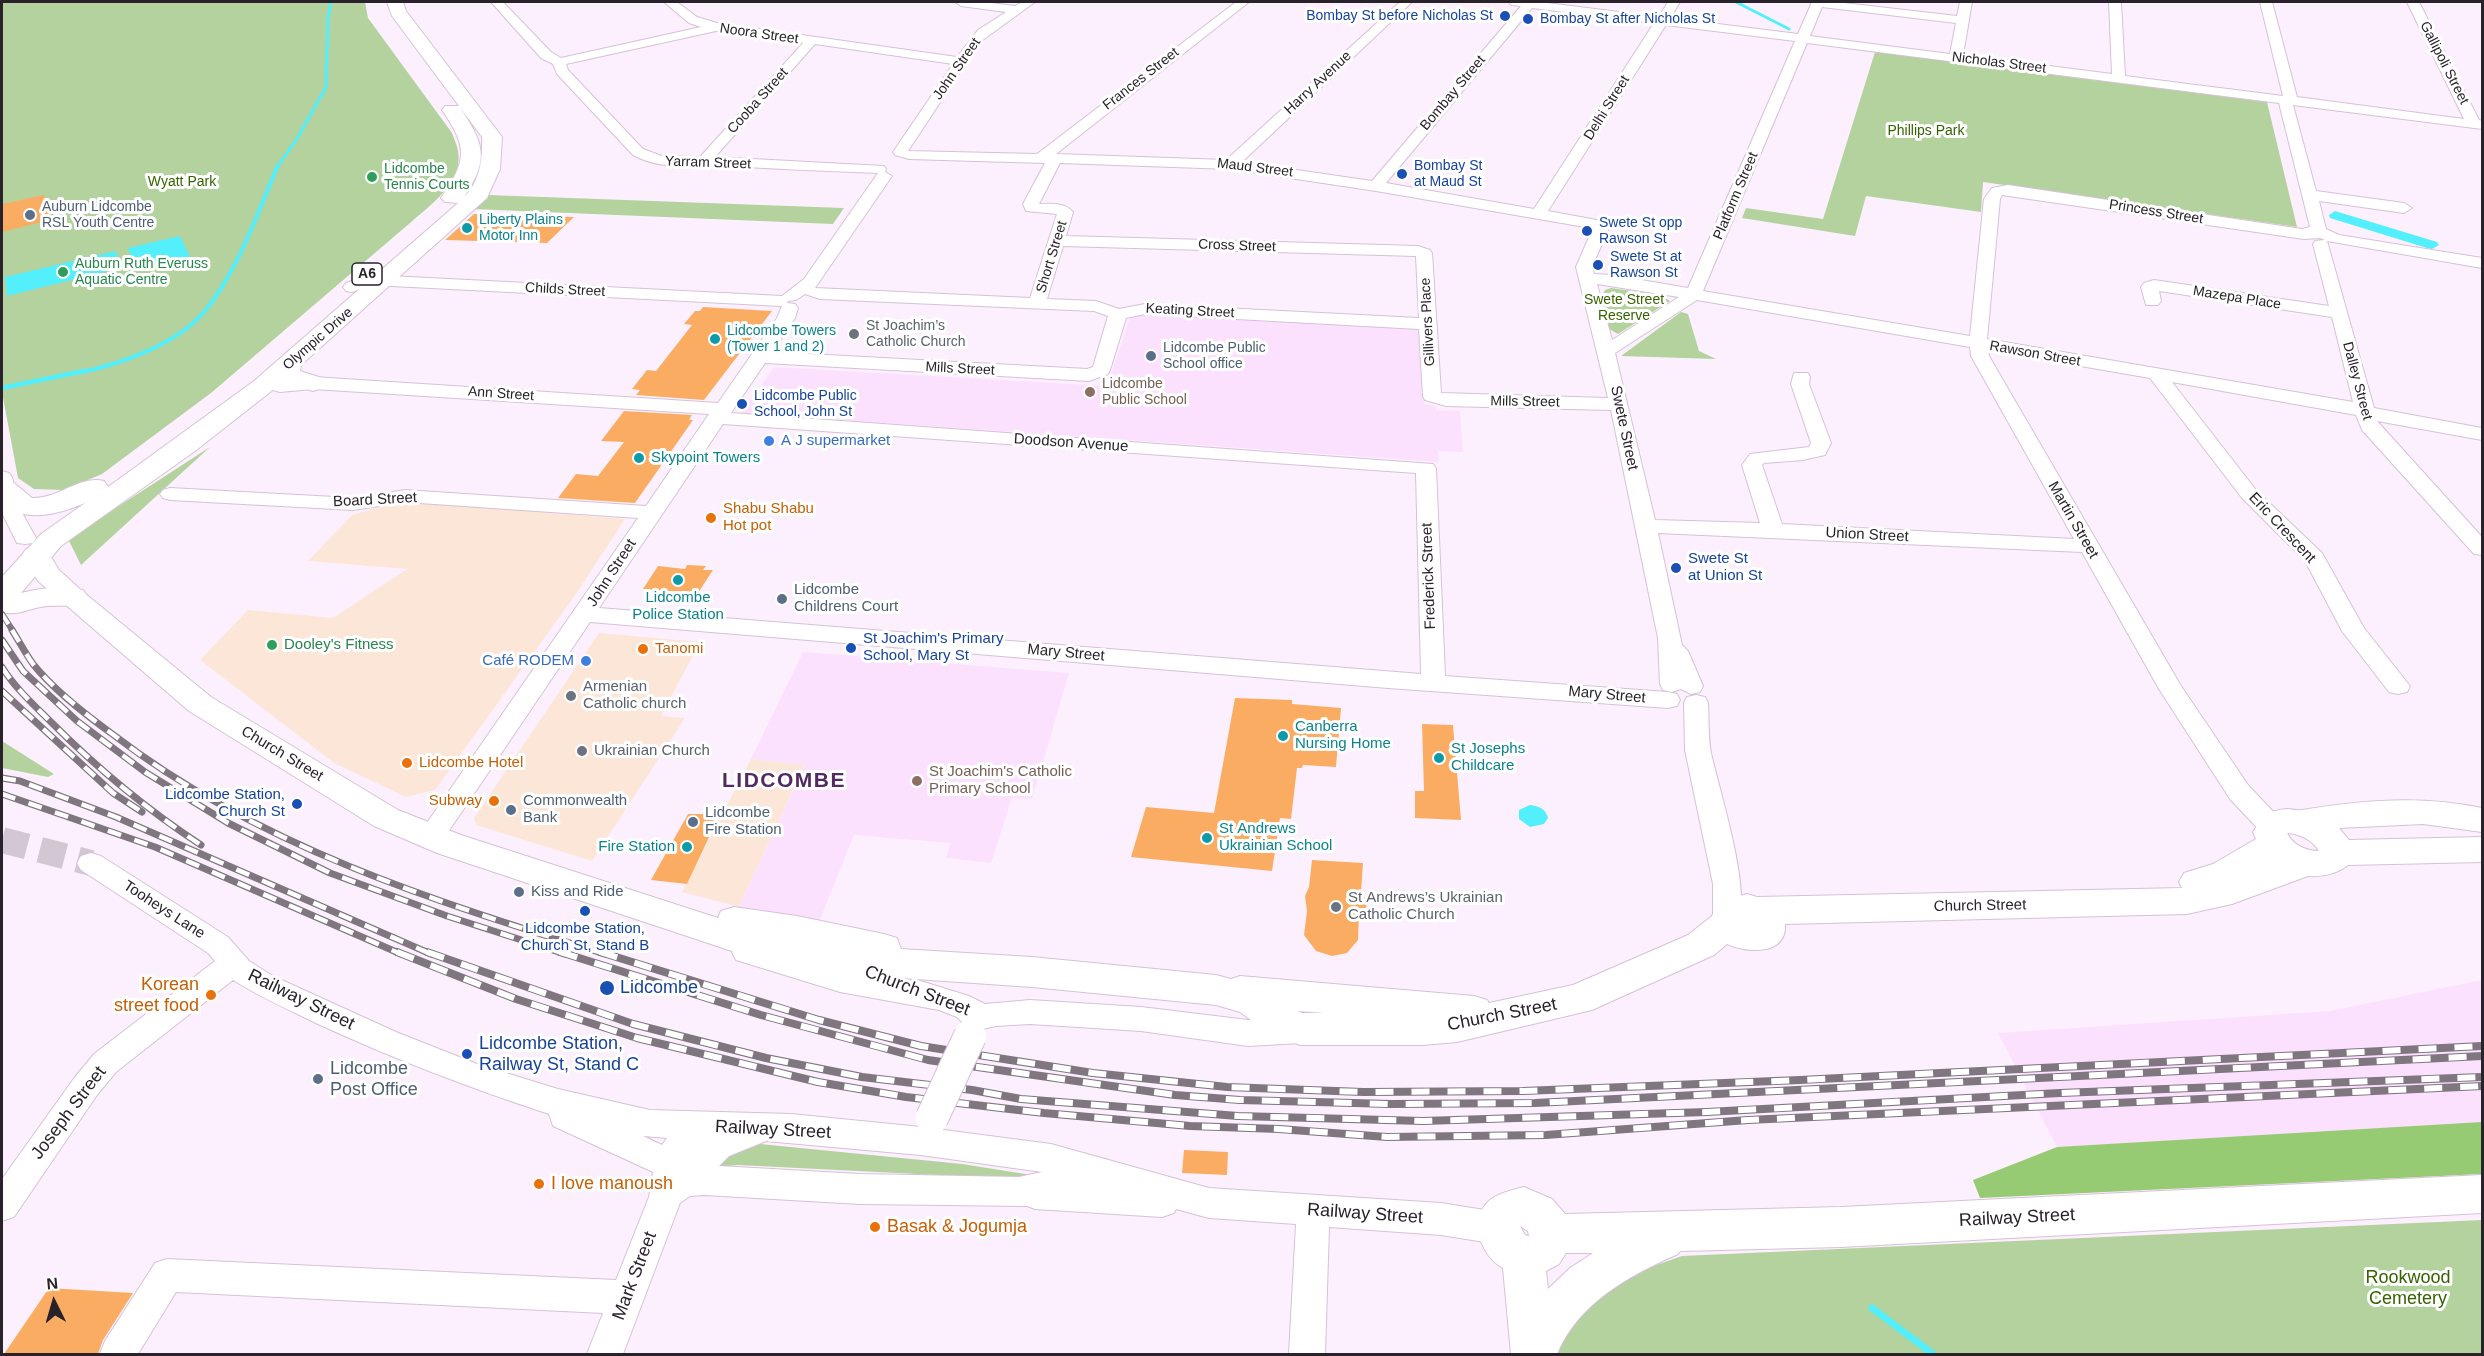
<!DOCTYPE html>
<html>
<head>
<meta charset="utf-8">
<style>
  body { margin:0 }
  #map { position:relative; width:2484px; height:1356px; overflow:hidden; background:#fdf0fe; font-family:Helvetica,sans-serif }
  canvas { display:block }
  .frame { position:absolute; inset:0; border:3px solid #29222a; pointer-events:none }
  .north { position:absolute; left:24px; top:1272px; width:60px; height:60px; -webkit-text-stroke:4px #fff; paint-order:stroke; rotate:355deg; font-size:16px; font-weight:700; line-height:24px; text-align:center; color:#29222a }
  .north::after { content:''; display:block; margin:auto; width:21px; height:27px; background:#29222a; clip-path:polygon(50% 0,100% 100%,50% 72%,0 100%) }
</style>
</head>
<body>
<div id="map">
<canvas width="2484" height="1356"></canvas>
<div class="frame"></div>
<div class="north">N</div>
</div>
<script>
const g = document.querySelector('canvas').getContext('2d');
g.lineJoin = 'round';
function fillPath(path, color) { g.fillStyle = color; g.fill(path, 'evenodd'); }
function strokePath(path, color, width, dash) { g.strokeStyle = color; g.lineWidth = width; g.lineCap = dash ? 'butt' : 'round'; g.setLineDash(dash || []); g.stroke(path); }
function write(font, color, halo, rows, align = 'center') {
  g.font = font + ' Helvetica,sans-serif'; g.lineWidth = 6; g.setLineDash([]); g.textBaseline = 'middle'; g.strokeStyle = halo; g.fillStyle = color; for (const [text, x, y, turn = 0] of rows) {
    g.save(); g.translate(x, y); g.rotate((+turn || 0) * Math.PI / 180); g.textAlign = isNaN(turn) ? turn : align; if (halo) g.strokeText(text, 0, 0); g.fillText(text, 0, 0); g.restore();
  }
}
const commercial = new Path2D(`
  M400,501L625,519L576,594L435,790L406,797L334,763L200,660L248,610L333,618L407,569L308,561L352,515Z
  M599,633L700,642L661,716L685,718L592,861L476,825L474,818Z
  M751,759L805,764L739,907L682,892Z`);
const built = new Path2D(`
  M1139,314L1415,329L1419,331L1424,404L1436,406V410L1460,411L1463,452L1438,451L1439,462L742,413L774,367L1107,386L1130,317Z
  M803,652L1069,673L1032,799L1012,798L991,863L946,858L950,843L854,835L819,922L739,907L805,765L751,759Z
  M2482,980V1123L2057,1147L1998,1033L2330,1011Z`);
const green = new Path2D(`
  M2,2H365L368,18L452,133C454,139 457,145 458,151C464,182 429,206 410,223L211,393L102,474L64,490L34,489L18,478L2,392Z
  M1875,52L2267,102L2297,227L1983,182L1981,212L1866,196L1855,236L1742,218L1746,208L1823,219Z
  M488,195L844,208L833,224L473,209Z
  M1611,288L1661,295L1670,301L1618,334L1609,329L1602,297L1605,290Z
  M1681,312L1688,314L1699,351L1716,359L1621,356Z
  M210,447L81,565L68,539Z
  M2,741L54,774L48,777L2,768Z
  M750,1143L962,1164L1038,1176L1037,1180L738,1165L714,1167L720,1159Z
  M2482,1220V1354H1554L1585,1306L1628,1275L1682,1256Z`);
const forest = new Path2D(`
  M2482,1122V1174L1980,1198L1973,1180L2057,1147Z`);
const water = new Path2D(`
  M180,236L190,257L136,269L128,248Z
  M116,251L120,268L7,296L5,277Z
  M1530,805C1539,806 1546,809 1548,818L1544,824L1530,827L1519,819V810Z`);
const streamFar3 = new Path2D(`
  M1736,2L1789,29
  M278,166L298,137L326,87L328,18L331,2`);
const streamFar2 = new Path2D(`
  M77,373C118,365 176,345 204,312C237,273 258,212 278,165`);
const streamFar1 = new Path2D(`
  M2,388L84,371`);
const stream = new Path2D(`
  M1872,1308L1933,1354`);
const canal = new Path2D(`
  M2335,211L2437,242L2439,245L2432,249L2427,248L2330,218L2329,215Z`);
const building = new Path2D(`
  M44,195L53,219L2,232V204Z
  M474,214L574,217L547,243L445,240Z
  M703,307L772,311L704,400L636,395L640,390L632,389L647,370L656,371L692,325L684,324L695,311H700Z
  M624,411L692,415L689,420H693L635,503L558,498L576,474L598,476L624,442L601,441Z
  M687,565L706,566L703,570H713L698,593L643,589L658,566L685,569Z
  M1235,698L1292,700V704L1341,708L1336,767L1303,765L1302,768H1297L1291,819L1280,818L1272,871L1131,857L1146,807L1214,813Z
  M1422,724L1453,725L1461,820L1415,818V791H1424Z
  M688,814H720L687,884L651,880Z
  M1312,860L1363,863L1361,892L1367,901L1366,908L1359,915L1358,940L1347,953L1332,956L1316,951L1304,935L1307,911L1305,896L1309,887Z
  M1184,1150L1228,1152L1227,1175L1182,1173Z
  M49,1288L133,1293L103,1340L98,1354H4Z`);
const minorTunnel = new Path2D(`
  M2,840L91,863`);
const minor = new Path2D(`
  M491,2H503L551,52L561,58L701,27L689,23L664,2H677L697,17L717,23L957,57L978,30L1006,12L961,6L955,2H983L1015,6L1022,2H1035L980,42L908,151L1037,154L1236,2H1249L1056,154L1226,160L1400,2H1412L1242,162L1372,181L1521,6L1511,5L1509,2H1539L1659,17L1668,2H1680L1670,18L1798,34L1812,2H1835L1957,16L1960,2H1972L1963,55L2112,74L2109,2H2121L2125,76L2283,96L2260,2H2272L2297,97L2464,119L2407,2H2419L2479,120L2482,121V129L2293,105L2316,191L2404,203L2412,208L2404,213L2319,201L2326,229L2339,235L2482,258V268L2327,241L2374,408L2482,428V440L2377,421L2482,537V555L2474,554L2362,430L2356,415L2172,382L2256,490L2322,553L2364,628L2410,686L2407,692L2398,694L2389,692L2342,631L2305,561L2242,498L2150,378L1988,350L1989,356L2181,686L2248,785L2281,820L2285,827L2281,834L2272,837L2263,834L2230,799L2159,689L2082,552L1658,533L1682,645L1688,651L1703,686L1700,692L1691,694L1681,689L1672,692L1663,690L1660,684L1658,638L1611,410L1446,406L1425,400L1423,396L1419,329L1145,314L1126,318L1110,370L1108,374L1089,381L765,363L731,413L1433,464L1436,468L1445,676L1668,692L1677,694L1680,700L1677,706L1668,708L1388,688L590,622L440,844L431,847L422,844L418,837L422,830L638,518L405,502L353,510L170,500L163,498L160,494L163,490L170,488L353,498L405,490L646,506L709,414L313,389L280,392L273,390L271,386L273,382L313,377L718,403L777,318L782,306L372,285L352,292L346,291L343,287L346,283L370,275L782,296L804,279L878,173C828,171 778,169 727,166C695,165 662,171 633,155L557,74L553,64L541,58ZM1822,7L1956,23L1950,54L1810,36ZM1532,8L1654,23L1534,209L1386,183ZM1666,25L1795,41L1688,288L1612,275L1594,274L1592,267L1608,230L1602,221L1548,211ZM716,31L803,43L700,157L662,156L643,149L568,70L566,64ZM1807,43L2279,103L2310,227L2302,229L2008,185L1992,188L1984,199L1970,336L1703,291ZM815,44L953,64L893,152L895,155L909,159L1045,163L1023,204L1026,211L1057,214L1030,298L815,288L892,176L885,172L886,169L884,166L715,157ZM1060,163L1230,169L1376,191L1591,228L1592,230L1576,267L1608,398L1441,393L1432,253L1430,250L1418,246L1066,236L1073,212C1064,202 1051,204 1039,204ZM2002,195L2304,239L2320,238L2325,240L2315,241L2313,244L2329,306L2154,280L2144,283L2141,287L2146,305H2158L2161,301L2159,291L2332,317L2353,402L1987,339L2000,199ZM1063,246L1416,256L1419,318L1145,304L1119,309L1096,301L1047,299ZM1597,284L1679,297L1612,340ZM805,294L820,299L1094,311L1108,316L1093,367L1087,369L772,352L795,318L798,308L795,304L787,303L788,301L796,300ZM1697,300L1970,347L1971,356L2074,539L1782,524L1762,465L1764,463L1803,460L1825,455L1831,443L1809,384L1810,377L1808,373H1794L1791,384L1811,443L1809,447L1750,454L1742,465L1760,523L1655,520L1615,353ZM723,424L1416,473L1421,674L599,608Z
  M2,471L9,473L12,477L20,509L36,538L33,543L25,544L17,543L2,513Z
  M1696,695L1705,697L1708,703C1709,719 1708,737 1711,753C1719,789 1753,895 1737,924L1727,927L1717,924L1713,916V884L1685,750L1684,703L1687,697Z
  M91,853L101,856L228,937L249,961L273,976L396,1032L477,1064L558,1089L650,1110L791,1114L921,1127L1051,1144L1209,1188L1441,1203L1497,1212L1509,1217L1514,1228L1509,1239L1497,1244L1441,1235L1329,1227L1325,1354H1289L1296,1224L1209,1218L1176,1209L1174,1213L1162,1217L1035,1209L1027,1206L860,1204L704,1195L690,1196L680,1203L623,1354H587L603,1313L176,1292L138,1354H100L105,1341L155,1263L167,1259L616,1280L649,1197L653,1172L553,1126L549,1114C470,1088 394,1059 318,1024C289,1010 260,997 233,980L116,1072L97,1095L14,1217L2,1221V1179L75,1077L94,1054L215,961L208,953L81,870L77,863L81,856ZM643,1136L667,1138L662,1145ZM766,1141L921,1155L1042,1172L1019,1177L860,1174L719,1166L729,1156Z
  M746,941L840,968L909,981L914,979L969,996L985,1004L1030,1000L1141,1007L1248,1020L1301,1017L1312,1021L1316,1030L1312,1039L1301,1043L1248,1046L1141,1031L1030,1024L996,1026L978,1030L967,1027L957,1017L939,1010L840,992L736,960L732,952L736,944Z`);
const major = new Path2D(`
  M36,547L46,549L59,570L82,591L211,697L398,810L461,835L718,918L721,911L734,907L797,916L884,934L897,938L901,949L1032,957L1216,975L1231,979L1240,976L1474,996L1487,1000L1489,1003L1573,985L1688,935L1712,916L1718,902L1747,894L1757,897L2182,888L2179,882L2184,873L2213,864L2256,839L2253,832L2265,814C2272,812 2280,809 2288,809C2292,809 2297,811 2302,810C2361,800 2422,795 2482,808V832L2423,824L2339,828L2349,840L2482,837V862L2348,865C2337,874 2322,877 2308,876L2232,904L2187,914L1785,924C1787,956 1747,953 1727,944L1714,955L1592,1010L1457,1042L1423,1045H1300L1266,1031L1240,1012L1216,1005L1032,987L828,973L738,953L437,853L374,826L189,711L38,581L22,555L26,549ZM2287,833C2301,834 2312,840 2319,851C2306,851 2293,845 2287,833ZM1297,1011L1325,1013H1302Z
  M2482,1175V1213L1841,1247L1680,1251L1678,1254C1630,1275 1578,1303 1557,1354H1511L1503,1268C1487,1259 1482,1245 1476,1229C1481,1198 1496,1194 1524,1187L1552,1199L1565,1214L1841,1207ZM1520,1226L1528,1231L1529,1236L1525,1235ZM1566,1253H1593L1570,1268L1548,1289L1546,1271L1559,1264Z`);
const highway = new Path2D(`
  M387,2H403L406,11L502,137L500,169L487,198L301,365L300,371L322,378L326,383L322,388L313,391L283,382L195,451L61,546L21,593C42,588 61,585 83,590L88,597L83,604C71,607 61,605 49,606C33,606 18,617 2,612V577L41,534L85,503C59,514 25,524 2,503V481L14,483L32,498C59,499 79,475 104,481L108,487L254,381L458,203L445,202L441,198C467,160 468,148 442,110L445,106H459C483,142 491,158 464,197C480,182 483,158 482,137L392,16Z`);
const railFar2 = new Path2D(`
  M2,614L13,631`);
const railFar1 = new Path2D(`
  M12,630C19,641 25,653 33,664C52,688 90,718 115,736C259,846 433,901 605,954
  M2,640L23,671L77,721L145,772L228,823L330,873L447,916L565,954
  M2,667C15,688 34,705 51,722C97,768 146,809 201,845
  M2,691L113,793L142,812
  M2,778L20,781L116,817L431,954
  M2,794L155,847L401,954`);
const rail = new Path2D(`
  M397,952L516,999L637,1038L818,1082L906,1097L1044,1113L1190,1126L1279,1129L1387,1137L1546,1135L1748,1120L2482,1086
  M427,952L633,1024L766,1058L862,1077L972,1090L1021,1099L1238,1116L1423,1121L1707,1112L2060,1093L2482,1077
  M560,952L761,1015L928,1060L1175,1095L1240,1100L1391,1104L1535,1103L2482,1056
  M600,952L819,1020L921,1046L1093,1073L1227,1087L1363,1092L1523,1091L1800,1080L2482,1046`);
const minorBridge = new Path2D(`
  M932,1118L970,1036`);
const markers = [
  [1505,16,6,"#1a4fb4"],
  [1528,19,6,"#1a4fb4"],
  [1402,174,6,"#1a4fb4"],
  [372,177,6,"#2e9e5b"],
  [30,215,6,"#5c6f8a"],
  [467,228,6,"#0f9aa8"],
  [1587,231,6,"#1a4fb4"],
  [1598,265,6,"#1a4fb4"],
  [63,272,6,"#2e9e5b"],
  [854,334,6,"#6b7280"],
  [715,339,6,"#0f9aa8"],
  [1151,356,6,"#5c6f8a"],
  [1090,392,6,"#8d6e63"],
  [742,404,6,"#1a4fb4"],
  [769,441,6,"#3f7fe0"],
  [639,458,6,"#0f9aa8"],
  [711,518,6,"#e8710a"],
  [1676,568,6,"#1a4fb4"],
  [678,580,6,"#0f9aa8"],
  [782,599,6,"#5c6f8a"],
  [272,645,6,"#2e9e5b"],
  [851,648,6,"#1a4fb4"],
  [643,649,6,"#e8710a"],
  [586,661,6,"#3f7fe0"],
  [571,696,6,"#6b7280"],
  [1283,736,6,"#0f9aa8"],
  [582,751,6,"#6b7280"],
  [1439,758,6,"#0f9aa8"],
  [407,763,6,"#e8710a"],
  [917,781,6,"#8d6e63"],
  [494,801,6,"#e8710a"],
  [297,804,6,"#1a4fb4"],
  [511,810,6,"#5c6f8a"],
  [693,822,6,"#5c6f8a"],
  [1207,838,6,"#0f9aa8"],
  [687,847,6,"#0f9aa8"],
  [519,892,6,"#5c6f8a"],
  [1336,907,6,"#6b7280"],
  [585,911,6,"#1a4fb4"],
  [607,988,8,"#1a4fb4"],
  [211,995,6,"#e8710a"],
  [467,1054,6,"#1a4fb4"],
  [318,1079,6,"#5c6f8a"],
  [539,1184,6,"#e8710a"],
  [875,1227,6,"#e8710a"]
];
const farTransitnames = [
  ["Bombay St before Nicholas St",1493,16,"right"],
  ["Bombay St after Nicholas St",1540,19],
  ["Bombay St",1414,166],
  ["at Maud St",1414,182],
  ["Swete St opp",1599,223],
  ["Rawson St",1599,239],
  ["Swete St at",1610,257],
  ["Rawson St",1610,273],
  ["Lidcombe Public",754,396],
  ["School, John St",754,412]
];
const farStreetnames = [
  ["Noora Street",759,34,8],
  ["Nicholas Street",1999,63,7],
  ["Gallipoli Street",2444,63,63],
  ["John Street",957,69,-55],
  ["Frances Street",1141,79,-38],
  ["Harry Avenue",1318,83,-43],
  ["Bombay Street",1453,93,-50],
  ["Cooba Street",758,101,-48],
  ["Delhi Street",1607,108,-58],
  ["Yarram Street",708,163,2],
  ["Maud Street",1255,168,7],
  ["Platform Street",1736,196,-67],
  ["Princess Street",2156,212,9],
  ["Cross Street",1237,246,2],
  ["Short Street",1052,257,-73],
  ["Childs Street",565,290,3],
  ["Mazepa Place",2237,298,9],
  ["Keating Street",1190,311,3],
  ["Gillivers Place",1428,322,-93],
  ["Olympic Drive",318,339,-41],
  ["Rawson Street",2035,354,10],
  ["Mills Street",960,369,3],
  ["Dalley Street",2357,381,75],
  ["Ann Street",501,394,4],
  ["Mills Street",1525,402,1]
];
const farParknames = [
  ["Phillips Park",1926,131],
  ["Wyatt Park",182,182],
  ["Swete Street",1624,300],
  ["Reserve",1624,316]
];
const farLeisurenames = [
  ["Lidcombe",384,169],
  ["Tennis Courts",384,185],
  ["Auburn Ruth Everuss",75,264],
  ["Aquatic Centre",75,280]
];
const farServicenames = [
  ["Auburn Lidcombe",42,207],
  ["RSL Youth Centre",42,223],
  ["Lidcombe Public",1163,348],
  ["School office",1163,364]
];
const farCulturenames = [
  ["Liberty Plains",479,220],
  ["Motor Inn",479,236],
  ["Lidcombe Towers",727,331],
  ["(Tower 1 and 2)",727,347]
];
const shields = [
  [367,274,30]
];
const shieldNames = [
  ["A6",367,274]
];
const farWorshipnames = [
  ["St Joachim’s",866,326],
  ["Catholic Church",866,342]
];
const farEducationnames = [
  ["Lidcombe",1102,384],
  ["Public School",1102,400]
];
const streetNames = [
  ["Swete Street",1624,428,78],
  ["Doodson Avenue",1071,443,4],
  ["Board Street",375,500,-3],
  ["Martin Street",2073,520,60],
  ["Eric Crescent",2282,528,47],
  ["Union Street",1867,535,3],
  ["John Street",612,573,-57],
  ["Frederick Street",1429,576,-92],
  ["Mary Street",1066,653,5],
  ["Mary Street",1607,695,5],
  ["Church Street",282,754,31],
  ["Church Street",1980,906,-1],
  ["Tooheys Lane",164,910,33]
];
const shopNames = [
  ["A J supermarket",781,441],
  ["Café RODEM",574,661,"right"]
];
const cultureNames = [
  ["Skypoint Towers",651,458],
  ["Lidcombe",678,598,"center"],
  ["Police Station",678,615,"center"],
  ["Canberra",1295,727],
  ["Nursing Home",1295,744],
  ["St Josephs",1451,749],
  ["Childcare",1451,766],
  ["St Andrews",1219,829],
  ["Ukrainian School",1219,846],
  ["Fire Station",675,847,"right"]
];
const foodNames = [
  ["Shabu Shabu",723,509],
  ["Hot pot",723,526],
  ["Tanomi",655,649],
  ["Lidcombe Hotel",419,763],
  ["Subway",482,801,"right"]
];
const transitNames = [
  ["Swete St",1688,559],
  ["at Union St",1688,576],
  ["St Joachim's Primary",863,639],
  ["School, Mary St",863,656],
  ["Lidcombe Station,",285,795,"right"],
  ["Church St",285,812,"right"],
  ["Lidcombe Station,",585,929,"center"],
  ["Church St, Stand B",585,946,"center"]
];
const serviceNames = [
  ["Lidcombe",794,590],
  ["Childrens Court",794,607],
  ["Commonwealth",523,801],
  ["Bank",523,818],
  ["Lidcombe",705,813],
  ["Fire Station",705,830],
  ["Kiss and Ride",531,892]
];
const leisureNames = [
  ["Dooley's Fitness",284,645]
];
const worshipNames = [
  ["Armenian",583,687],
  ["Catholic church",583,704],
  ["Ukrainian Church",594,751],
  ["St Andrews’s Ukrainian",1348,898],
  ["Catholic Church",1348,915]
];
const educationNames = [
  ["St Joachim's Catholic",929,772],
  ["Primary School",929,789]
];
const nearFoodnames = [
  ["Korean",199,985,"right"],
  ["street food",199,1006,"right"],
  ["I love manoush",551,1184],
  ["Basak & Jogumja",887,1227]
];
const nearTransitnames = [
  ["Lidcombe",620,988],
  ["Lidcombe Station,",479,1044],
  ["Railway St, Stand C",479,1065]
];
const nearStreetnames = [
  ["Church Street",917,991,21],
  ["Railway Street",301,1000,26],
  ["Church Street",1502,1015,-11],
  ["Joseph Street",69,1113,-53],
  ["Railway Street",773,1130,3],
  ["Railway Street",1365,1214,4],
  ["Railway Street",2017,1218,-3],
  ["Mark Street",635,1276,-69]
];
const nearServicenames = [
  ["Lidcombe",330,1069],
  ["Post Office",330,1090]
];
const nearParknames = [
  ["Rookwood",2408,1278],
  ["Cemetery",2408,1299]
];
const districtNames = [
  ["LIDCOMBE",784,781]
];
fillPath(commercial, '#fce6d8');
fillPath(built, '#fce1ff');
fillPath(green, '#b3d29e');
fillPath(forest, '#97cb73');
fillPath(water, '#53effd');
strokePath(streamFar3, '#53effd', 3);
strokePath(streamFar2, '#53effd', 4);
strokePath(streamFar1, '#53effd', 4.5);
strokePath(stream, '#53effd', 7);
fillPath(canal, '#53effd');
fillPath(building, '#faad62');
strokePath(minorTunnel, '#d3c7d4', 26, [26, 13]);
strokePath(minor, '#d6c1d7', 2);
strokePath(major, '#d6c1d7', 2);
strokePath(highway, '#d6c1d7', 2);
fillPath(minor, '#fff');
fillPath(major, '#fff');
fillPath(highway, '#fff');
strokePath(railFar2, '#7f7680', 6);
strokePath(railFar1, '#7f7680', 7);
strokePath(rail, '#7f7680', 8);
strokePath(railFar2, '#fff', 4, [12]);
strokePath(railFar1, '#fff', 4.5, [14]);
strokePath(rail, '#fff', 6, [18]);
strokePath(minorBridge, '#d6c1d7', 34, []);
strokePath(minorBridge, '#fff', 32);
for (const [x, y, r, color] of markers) { const dot = new Path2D(); dot.arc(x, y, r, 0, 2 * Math.PI); g.fillStyle = color; g.fill(dot); strokePath(dot, '#fff', 2); }
write('14px', '#164399', '#fff', farTransitnames, 'left');
write('14px', '#29222a', '#fff', farStreetnames);
write('14px', '#366300', '#fff', farParknames);
write('14px', '#27864d', '#fff', farLeisurenames, 'left');
write('14px', '#4e5e75', '#fff', farServicenames, 'left');
write('14px', '#0d838f', '#fff', farCulturenames, 'left');
for (const [x, y, w] of shields) { const box = new Path2D(); box.roundRect(x - w / 2, y - 11, w, 22, 4.5); g.fillStyle = '#fff'; g.fill(box); strokePath(box, '#29222a', 1.5); }
write('bold 14px', '#29222a', null, shieldNames);
write('14px', '#5b616d', '#fff', farWorshipnames, 'left');
write('14px', '#785e54', '#fff', farEducationnames, 'left');
write('15px', '#29222a', '#fff', streetNames);
write('15px', '#366cbe', '#fff', shopNames, 'left');
write('15px', '#0d838f', '#fff', cultureNames, 'left');
write('15px', '#c56008', '#fff', foodNames, 'left');
write('15px', '#164399', '#fff', transitNames, 'left');
write('15px', '#4e5e75', '#fff', serviceNames, 'left');
write('15px', '#27864d', '#fff', leisureNames, 'left');
write('15px', '#5b616d', '#fff', worshipNames, 'left');
write('15px', '#785e54', '#fff', educationNames, 'left');
write('18px', '#c56008', '#fff', nearFoodnames, 'left');
write('18px', '#164399', '#fff', nearTransitnames, 'left');
write('18px', '#29222a', '#fff', nearStreetnames);
write('18px', '#4e5e75', '#fff', nearServicenames, 'left');
write('18px', '#366300', '#fff', nearParknames);
g.letterSpacing = '1.5px';
write('bold 21px', '#532b61', '#fff', districtNames);
g.letterSpacing = '0px';
</script>
</body>
</html>
